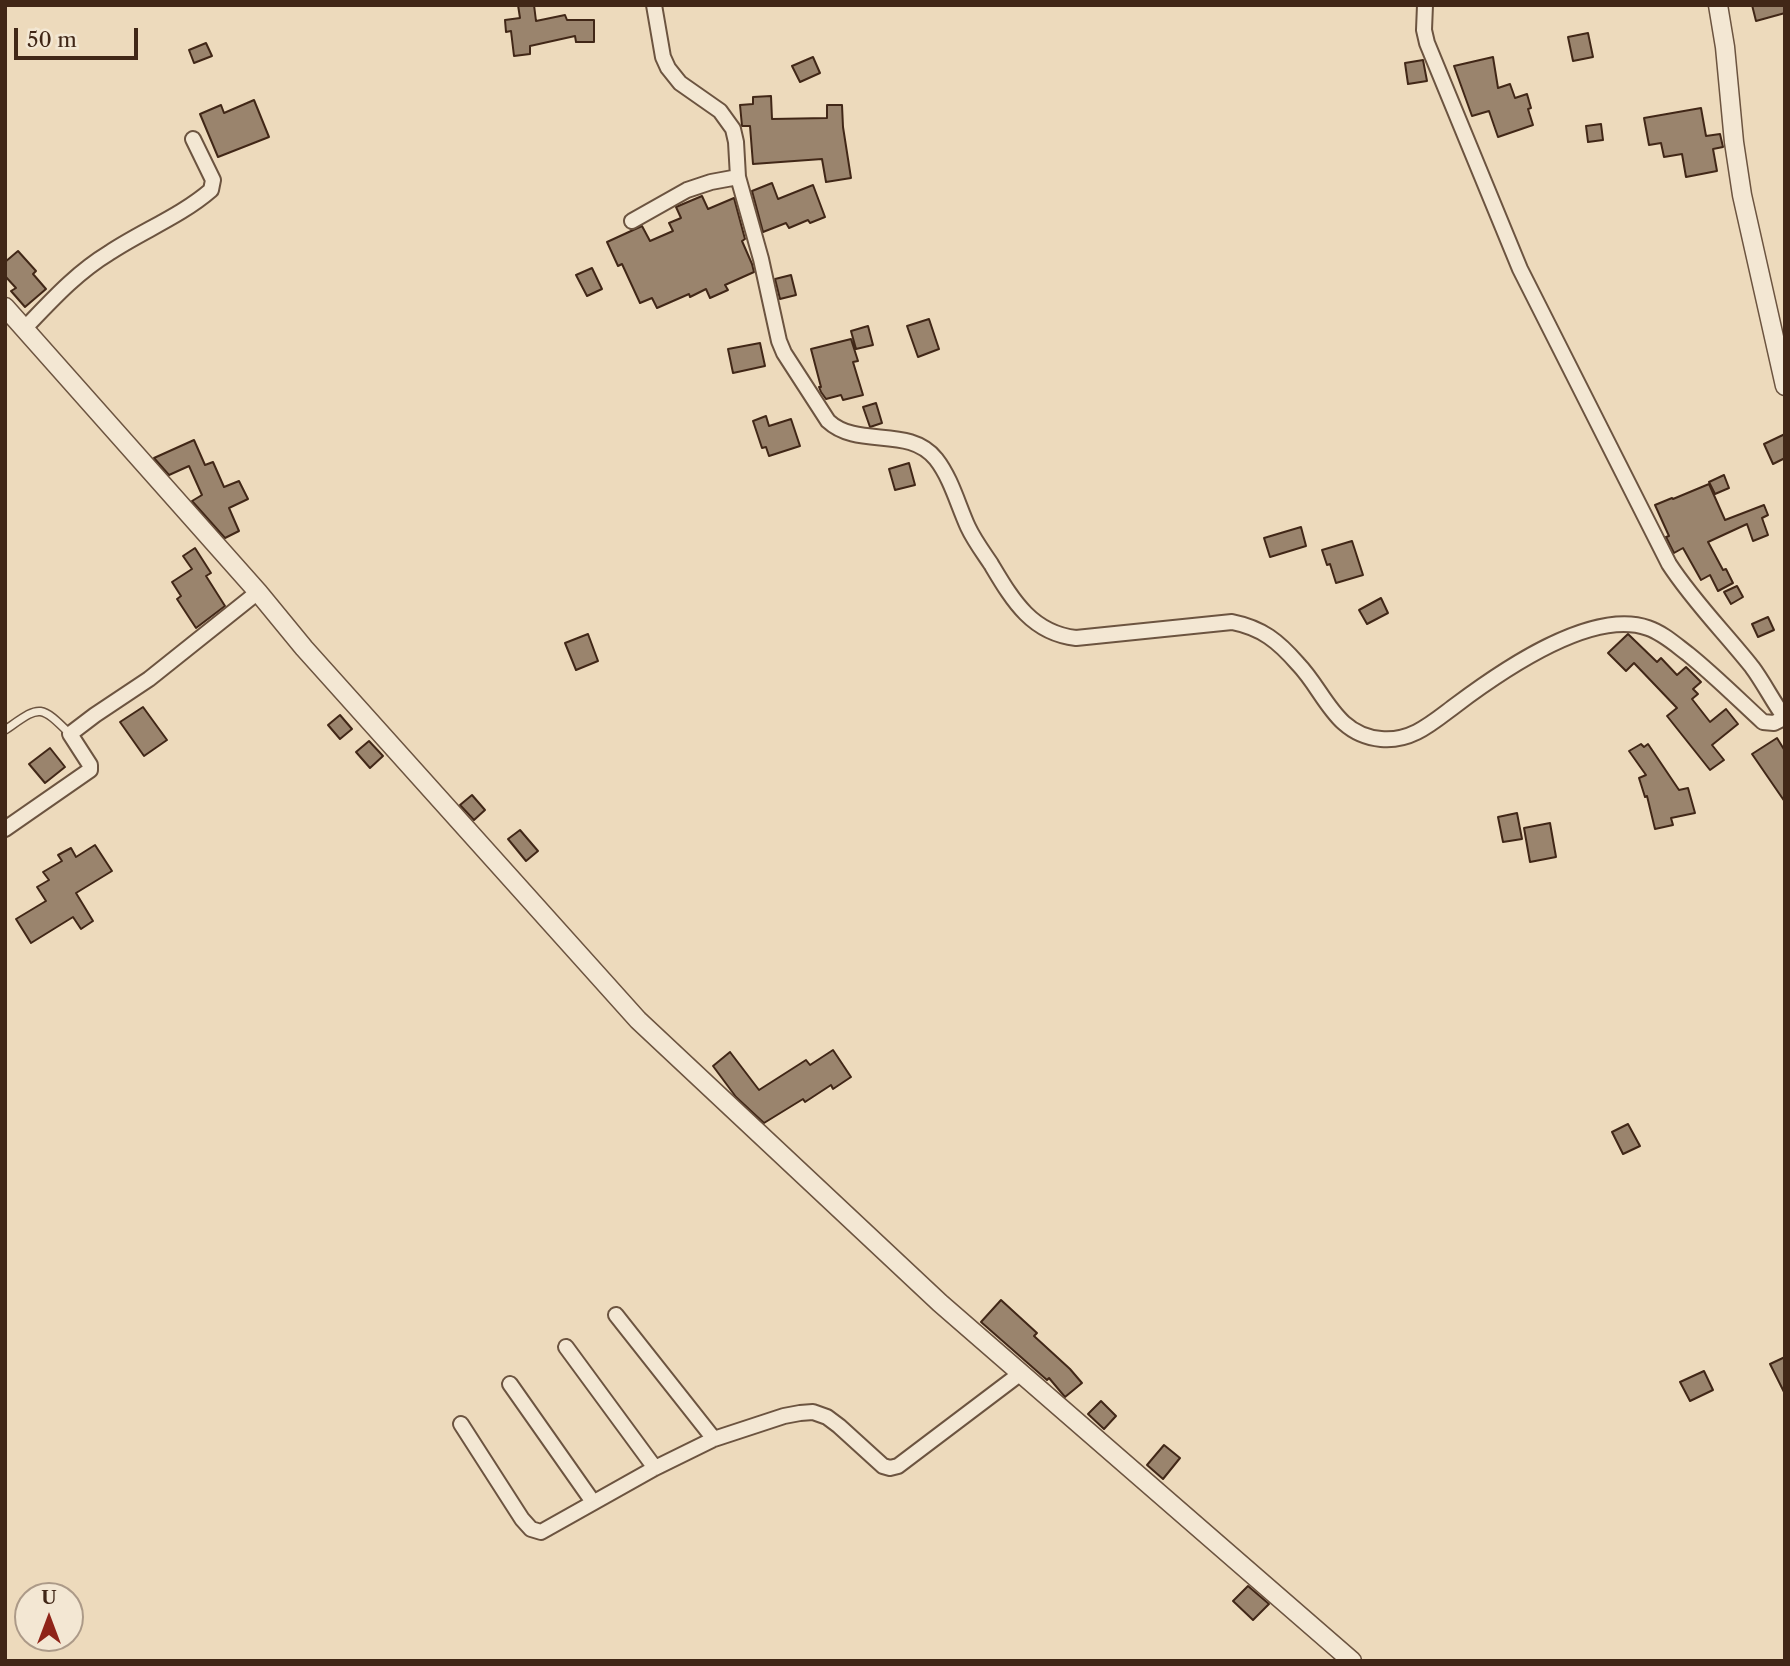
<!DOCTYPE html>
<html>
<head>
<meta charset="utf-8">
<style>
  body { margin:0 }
  #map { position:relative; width:1790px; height:1666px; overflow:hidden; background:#eddabc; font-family:"Libre Caslon Text",serif }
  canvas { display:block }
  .frame { position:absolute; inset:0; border:7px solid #412717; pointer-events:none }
  .north { position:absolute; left:14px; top:1582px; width:70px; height:70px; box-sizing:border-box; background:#f3e7d3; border:2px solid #ac9a88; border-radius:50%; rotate:0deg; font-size:19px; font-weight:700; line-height:28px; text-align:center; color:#412717 }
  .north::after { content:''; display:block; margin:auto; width:24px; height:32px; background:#8f2418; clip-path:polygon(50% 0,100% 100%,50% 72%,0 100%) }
  .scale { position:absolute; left:14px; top:28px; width:124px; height:32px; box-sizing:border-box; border:4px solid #412717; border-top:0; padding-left:9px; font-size:21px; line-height:24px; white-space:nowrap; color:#412717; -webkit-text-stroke:5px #f3e7d3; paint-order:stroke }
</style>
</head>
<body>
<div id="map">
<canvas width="1790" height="1666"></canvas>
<div class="frame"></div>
<div class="north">U</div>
<div class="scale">50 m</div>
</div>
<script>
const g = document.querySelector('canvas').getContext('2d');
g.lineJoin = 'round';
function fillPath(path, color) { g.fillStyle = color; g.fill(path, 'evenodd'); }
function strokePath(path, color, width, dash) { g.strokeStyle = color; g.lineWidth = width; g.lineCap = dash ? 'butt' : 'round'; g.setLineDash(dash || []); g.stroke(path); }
const building = new Path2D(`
  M518,5H534L536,21L565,15L567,20H594V42H576L575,36L530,46V54L514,56L511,31L506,32L505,20L520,18Z
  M1752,5H1785V13L1756,21Z
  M1588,33L1593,57L1573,61L1568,37Z
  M206,43L212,56L194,63L189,50Z
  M813,57L820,73L800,82L792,66Z
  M1493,57L1498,88L1510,84L1515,98L1527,94L1531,108L1528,109L1533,125L1498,137L1489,111L1472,116L1454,66Z
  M1423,60L1427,81L1408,84L1405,63Z
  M771,96L772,119L827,118V105H842L843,127L851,178L826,182L822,159L753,164L750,126H742L740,105L753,104V97Z
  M254,100L269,137L218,157L200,114L221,105L224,113Z
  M1701,108L1706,136L1720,134L1723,147L1713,149L1717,171L1686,177L1682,154L1664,157L1661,143L1649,145L1644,118Z
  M1601,124L1603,140L1588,142L1586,126Z
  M772,183L778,199L813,185L825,217L810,223L808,220L789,228L786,223L763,232L752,191Z
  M702,196L708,209L734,198L745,239L742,241L752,264L754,272L725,285L728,290L710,298L706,289L690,297L689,294L657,308L652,298L640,303L622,264L618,266L607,242L642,226L650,241L673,231L669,223L681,218L676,207Z
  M18,251L36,271L33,274L46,289L25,307L11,291L16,288L5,276V262Z
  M592,268L602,289L587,296L576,275Z
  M791,275L796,295L780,299L775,279Z
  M929,319L939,349L918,357L907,326Z
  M868,326L873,345L856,349L851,331Z
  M851,339L858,361L853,362L863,395L843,400L841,395L826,399L821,392L819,387H821L811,349Z
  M760,343L765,366L733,373L728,349Z
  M876,403L882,423L870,427L863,407Z
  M766,416L769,426L791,419L800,446L769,456L766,447L762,448L753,421Z
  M1785,434V458L1773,464L1764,444Z
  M194,440L205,465L213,462L224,487L239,481L248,499L229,508L239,531L225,538L192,501L202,495L189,466L169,475L154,458Z
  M909,463L915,485L895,490L889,469Z
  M1724,475L1729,488L1715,494L1709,482Z
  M1709,484L1725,520L1764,505L1768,515L1762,518L1768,535L1753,541L1747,524L1708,542L1723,570L1726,569L1733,583L1718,591L1710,575L1701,580L1683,548L1674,553L1666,537L1669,536L1655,505L1672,498L1673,499Z
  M1301,527L1306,546L1270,557L1264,538Z
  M1352,541L1363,575L1336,583L1330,564L1327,565L1322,550Z
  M195,548L211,573L206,576L225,606L196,628L177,599L181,596L172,582L192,569L183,556Z
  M1737,586L1743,597L1731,604L1724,592Z
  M1381,598L1388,613L1367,624L1359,610Z
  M1768,617L1774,630L1758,637L1752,624Z
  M588,634L598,661L576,670L565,643Z
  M1628,634L1657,662L1661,658L1677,675L1686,667L1701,682L1693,689L1698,694L1692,699L1710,722L1726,709L1738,724L1712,745L1724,760L1710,770L1667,716L1677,708L1634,663L1626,671L1608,653Z
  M143,707L167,740L144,756L120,722Z
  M340,715L352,729L340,739L328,725Z
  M1777,738L1785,751V802L1752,754Z
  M369,741L383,756L370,768L356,752Z
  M1641,744L1644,747L1648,744L1679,790L1688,788L1695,813L1671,818L1673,825L1655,829L1647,796L1645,797L1639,778L1646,775L1629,751Z
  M50,748L65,767L45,783L29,764Z
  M472,795L485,810L474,820L460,805Z
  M1517,813L1522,839L1503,842L1498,817Z
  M1550,823L1556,857L1530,862L1524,828Z
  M520,830L538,851L526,861L508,839Z
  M95,845L112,871L76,893L93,921L81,929L73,917L31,943L16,919L46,901L37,887L49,880L43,872L62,861L58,855L71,848L76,857Z
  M833,1050L851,1077L833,1089L831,1085L805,1102L803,1099L764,1123L736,1097L713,1066L730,1052L759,1090L806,1060L810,1065Z
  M1628,1124L1640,1146L1623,1154L1612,1132Z
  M1001,1300L1037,1333L1034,1336L1070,1369L1082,1383L1065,1397L1049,1378L1047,1380L981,1322Z
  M1785,1357V1394L1770,1364Z
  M1704,1371L1713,1390L1690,1401L1680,1382Z
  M1101,1401L1116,1416L1104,1429L1088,1414Z
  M1164,1445L1180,1458L1163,1479L1147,1465Z
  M1248,1586L1269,1604L1253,1620L1233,1601Z`);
const service = new Path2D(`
  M5,730C40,706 39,703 70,734`);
const minor = new Path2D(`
  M654,5L663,57L668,68L680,83L720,111L733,129L736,142L738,177L761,259L779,341L784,353L828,421C858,449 909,425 936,459C951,478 958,505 968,527C974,540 983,552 991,564C1012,599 1031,633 1076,638L1232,622C1262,628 1278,641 1298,664C1325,692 1335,735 1381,739C1412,742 1433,722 1456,705C1500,672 1591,608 1648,628C1663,633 1676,645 1688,654C1714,675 1738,699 1763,722L1774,723L1784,718
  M1425,5L1424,30L1427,43L1520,269L1669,564C1693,601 1725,633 1752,667C1764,683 1773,702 1785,718
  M632,221L687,190L711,182L738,177
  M24,329C51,301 76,273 109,253C142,231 181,216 211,190L213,180L193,139
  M5,829L90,770V765L70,734L95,715L149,679L258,592
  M616,1315L714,1439
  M566,1347L655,1468
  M510,1384L593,1502
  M461,1424L522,1519L531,1529L541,1532L655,1468L714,1439L784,1416L800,1413L813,1412L827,1417L839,1426L883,1466L890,1468L898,1466L1021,1373`);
const tertiary = new Path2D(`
  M1718,5L1725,47L1734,142L1742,195L1785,386
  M5,307L258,592L304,648L638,1020L940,1303L1352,1661`);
fillPath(building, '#9a846d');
strokePath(building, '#412717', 2);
strokePath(service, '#6c5440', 10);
strokePath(minor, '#6c5440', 18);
strokePath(tertiary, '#6c5440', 21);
strokePath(service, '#f3e7d3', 7);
strokePath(minor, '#f3e7d3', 14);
strokePath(tertiary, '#f3e7d3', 18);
</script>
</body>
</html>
